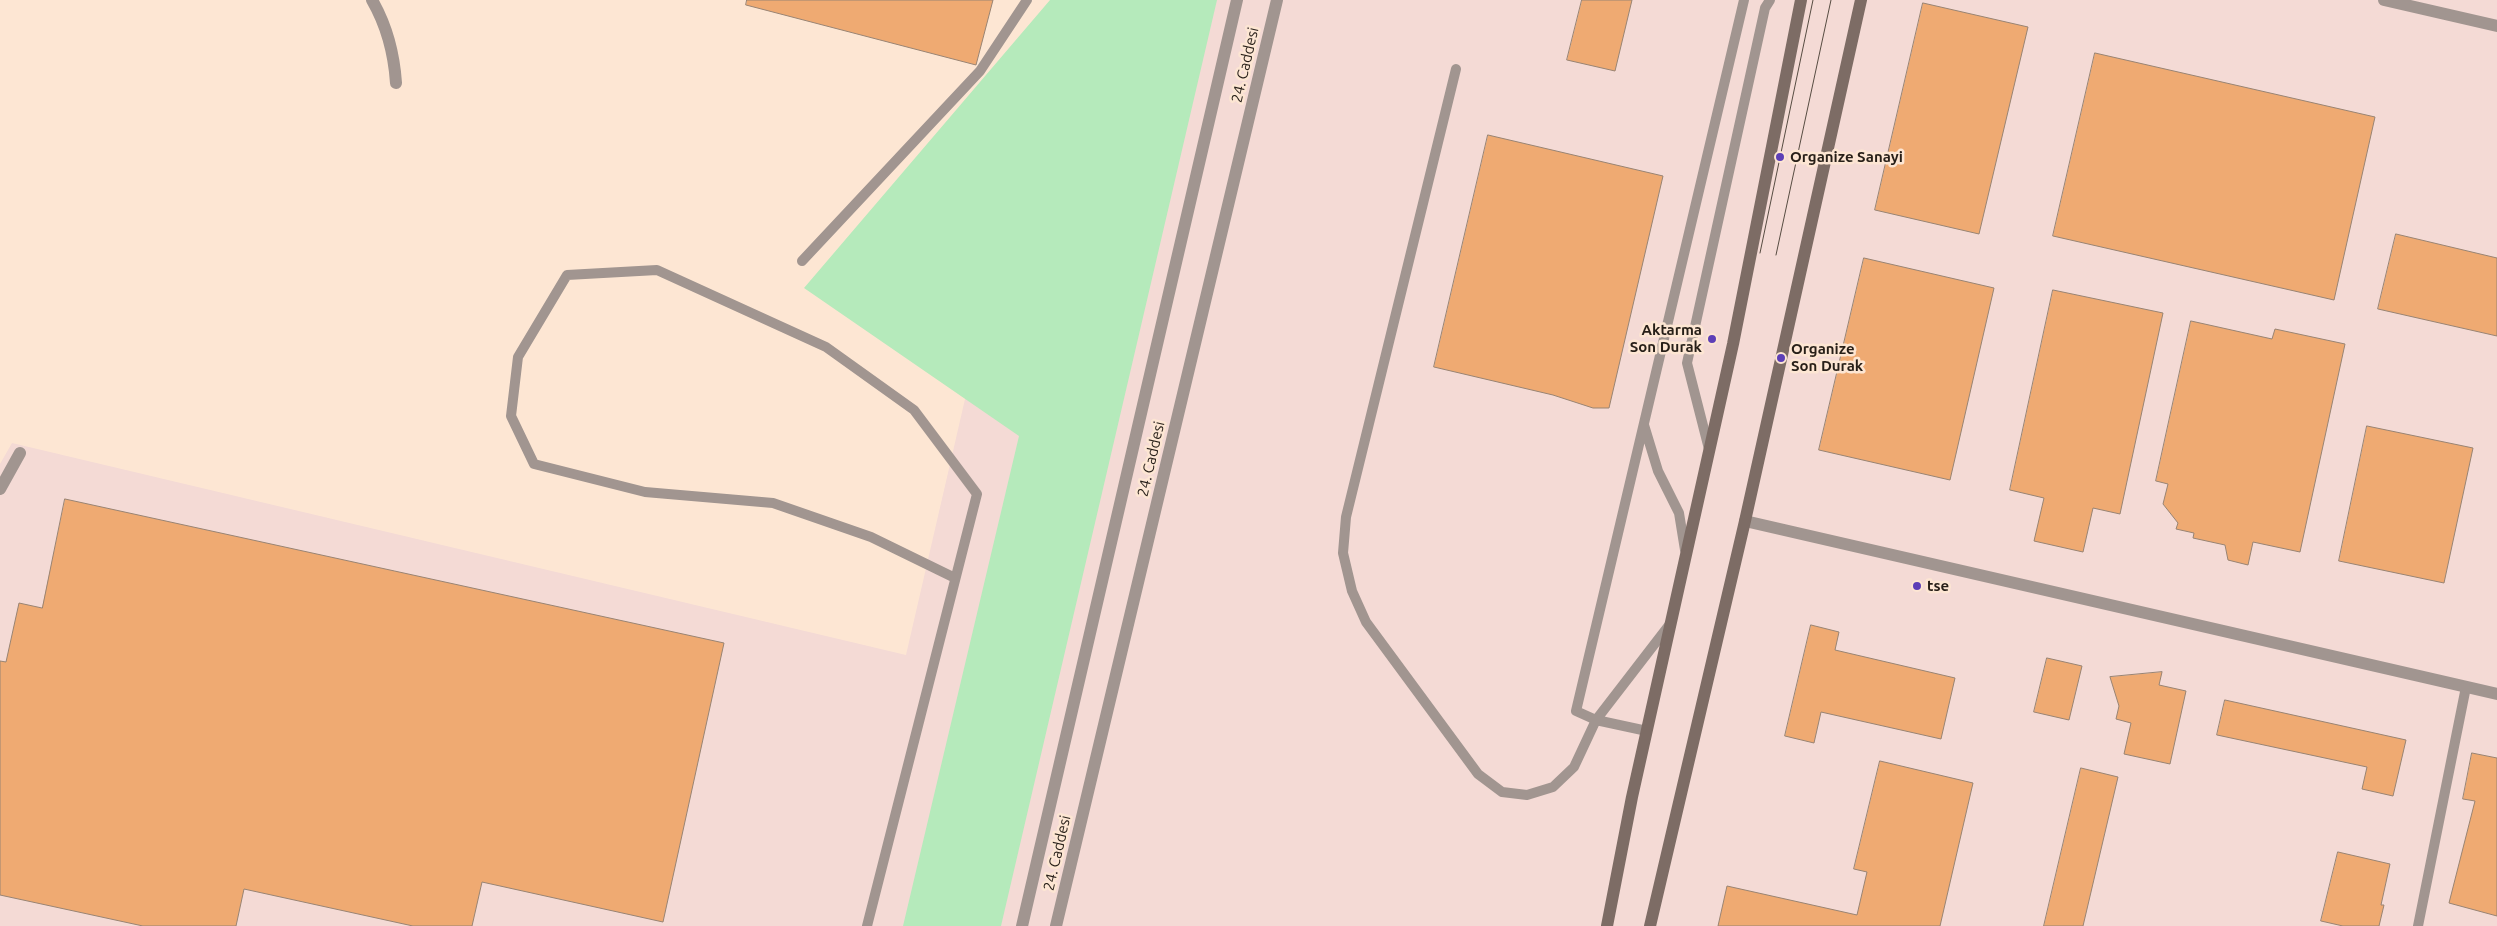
<!DOCTYPE html>
<html>
<head>
<meta charset="utf-8">
<style>
  body { margin:0 }
  canvas { display:block; background:#fde6d3 }
</style>
</head>
<body>
<canvas width="2497" height="926"></canvas>
<script>
const g = document.querySelector('canvas').getContext('2d');
g.lineJoin = 'round';
function fillPath(path, color) { g.fillStyle = color; g.fill(path, 'evenodd'); }
function strokePath(path, color, width, dash) { g.strokeStyle = color; g.lineWidth = width; g.lineCap = dash ? 'butt' : 'round'; g.setLineDash(dash || []); g.stroke(path); }
function write(font, color, halo, rows, align = 'center') {
  g.font = font + ' Ubuntu,sans-serif'; g.lineWidth = 5; g.setLineDash([]); g.textBaseline = 'middle'; g.strokeStyle = halo; g.fillStyle = color; for (const [text, x, y, turn = 0] of rows) {
    g.save(); g.translate(x, y); g.rotate((+turn || 0) * Math.PI / 180); g.textAlign = isNaN(turn) ? turn : align; if (halo) g.strokeText(text, 0, 0); g.fillText(text, 0, 0); g.restore();
  }
}
const industrial = new Path2D(`
  M1057,0H2497V926H0V464L12,443L906,655Z`);
const green = new Path2D(`
  M1050,0H1217L1001,926H903L1019,436L804,288Z`);
const building = new Path2D(`
  M747,0H993L976,65L746,5Z
  M1582,0H1632L1615,71L1567,60Z
  M1923,3L2028,27L1979,234L1875,210Z
  M2095,53L2375,117L2334,300L2053,236Z
  M1488,135L1663,176L1609,408H1593L1553,395L1434,367Z
  M2396,234L2497,258V336L2378,309Z
  M1864,258L1994,288L1950,480L1819,450Z
  M2053,290L2163,313L2120,514L2093,508L2083,552L2034,541L2044,498L2010,490Z
  M2191,321L2272,339L2275,329L2345,344L2300,552L2253,542L2248,565L2228,560L2225,545L2193,538L2194,533L2176,529L2178,523L2163,504L2168,484L2156,481Z
  M2367,426L2473,448L2444,583L2339,561Z
  M65,499L724,643L663,922L482,882L472,926H413L244,889L236,926H143L0,895V661L6,662L19,603L42,608Z
  M1811,625L1839,632L1835,650L1955,678L1941,739L1821,712L1814,743L1785,736Z
  M2047,658L2082,666L2069,720L2034,712Z
  M2162,672L2159,685L2186,691L2170,764L2124,754L2131,723L2116,719L2119,706L2110,677Z
  M2225,700L2406,740L2393,796L2362,789L2367,767L2217,735Z
  M2472,753L2497,758V916L2449,903L2475,801L2463,799Z
  M1880,761L1973,783L1940,926H1718L1727,886L1857,915L1867,872L1854,869Z
  M2081,768L2118,777L2083,926H2044Z
  M2338,852L2390,864L2381,905H2384L2379,926H2343L2321,921Z`);
const service = new Path2D(`
  M1456,69L1346,517L1343,553L1352,591L1366,622L1478,774L1502,792L1527,795L1553,787L1574,767L1596,720L1647,731
  M802,261L980,71L1027,0
  M1644,425L1658,471L1679,513L1685,550
  M1709,449L1687,363L1765,8L1770,0
  M1670,624L1596,720L1576,711L1744,0
  M867,926L977,494L914,410L826,347L657,270L567,275L518,357L511,416L534,464L645,492L773,503L871,537L955,578
  M2418,926L2466,687`);
const minor = new Path2D(`
  M372,0C387,26 394,53 396,83
  M2384,0L2497,26
  M0,489L20,453
  M1745,521L2497,694`);
const tertiary = new Path2D(`
  M1022,926L1237,0
  M1056,926L1277,0`);
const secondary = new Path2D(`
  M1607,926L1632,797L1733,344L1801,0
  M1650,926L1745,521L1861,0`);
const tram = new Path2D(`
  M1760,253L1813,0
  M1776,255L1831,0`);
const markers = [
  [1780,157,5,"#5d3fb7"],
  [1712,339,5,"#5d3fb7"],
  [1781,358,5,"#5d3fb7"],
  [1917,586,5,"#5d3fb7"]
];
const streetNames = [
  ["24. Caddesi",1245,65,-77],
  ["24. Caddesi",1151,459,-77],
  ["24. Caddesi",1057,853,-77]
];
const poiNames = [
  ["Organize Sanayi",1790,157],
  ["Aktarma",1702,330,"right"],
  ["Son Durak",1702,347,"right"],
  ["Organize",1791,349],
  ["Son Durak",1791,366],
  ["tse",1927,586]
];
fillPath(industrial, '#f4dad5');
fillPath(green, '#b5eabb');
fillPath(building, '#efaa72');
strokePath(building, '#998473', 1);
strokePath(service, '#a19590', 10);
strokePath(minor, '#a19590', 12);
strokePath(tertiary, '#a19590', 12);
strokePath(secondary, '#7d6c65', 12);
strokePath(tram, '#574c42', 1);
for (const [x, y, r, color] of markers) { const dot = new Path2D(); dot.arc(x, y, r, 0, 2 * Math.PI); g.fillStyle = color; g.fill(dot); strokePath(dot, '#fde6d3', 2); }
write('15px', '#271f18', '#fde6d3', streetNames);
write('bold 15px', '#271f18', '#fde6d3', poiNames, 'left');
</script>
</body>
</html>
